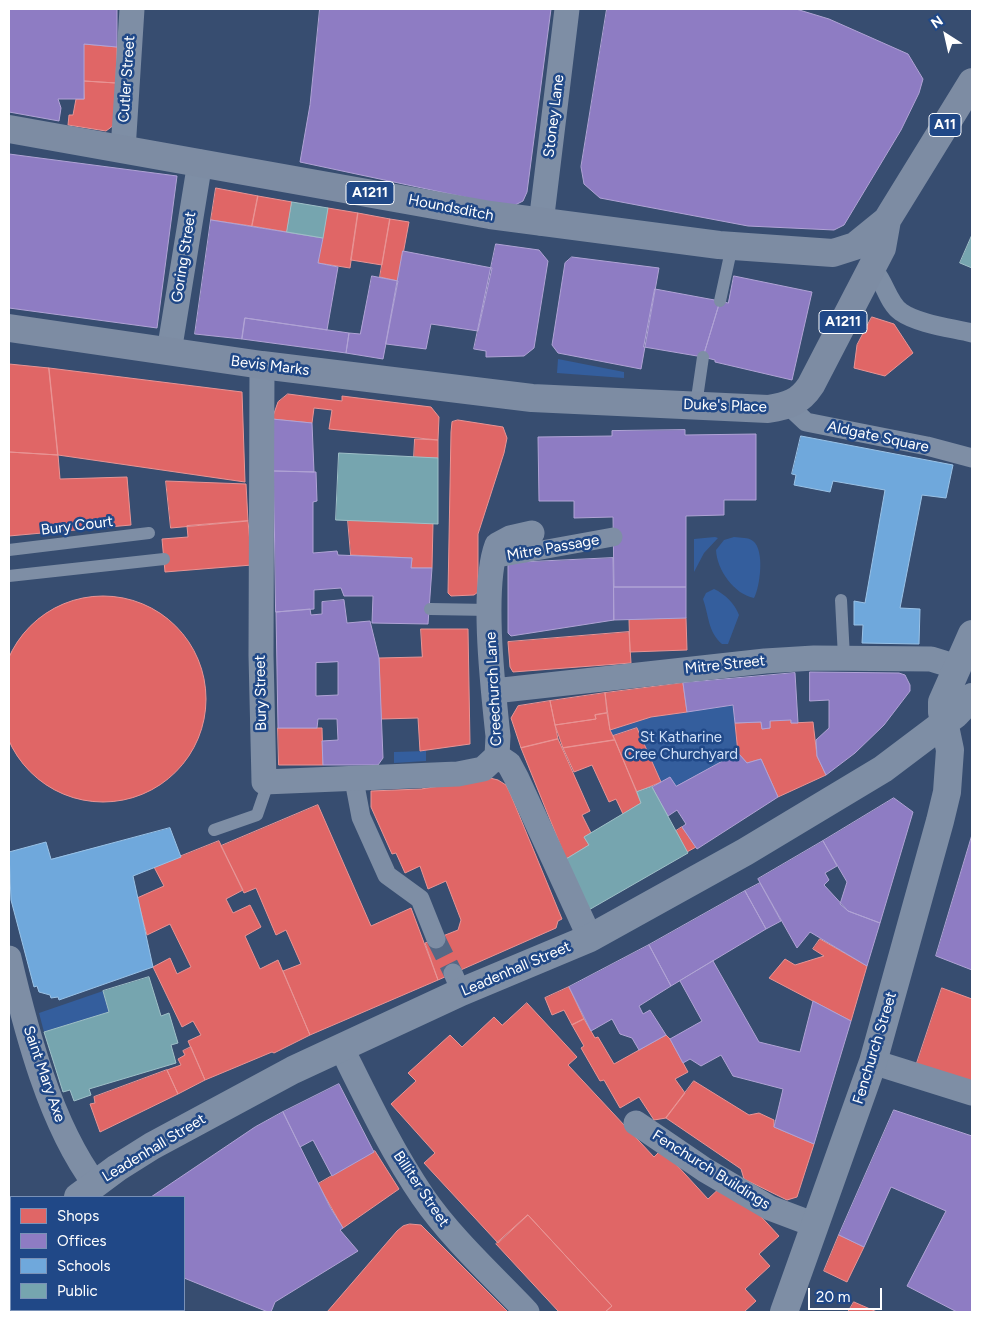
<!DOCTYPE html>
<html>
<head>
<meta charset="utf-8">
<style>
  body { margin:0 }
  #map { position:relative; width:981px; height:1321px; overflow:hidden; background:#374d70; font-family:Figtree,sans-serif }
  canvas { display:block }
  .frame { position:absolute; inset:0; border:10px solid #fff; pointer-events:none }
  .legend { position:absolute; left:10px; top:1196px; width:175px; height:115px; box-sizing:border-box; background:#204887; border:1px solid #7991b7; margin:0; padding:6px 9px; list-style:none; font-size:15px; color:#fff }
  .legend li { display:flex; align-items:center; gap:10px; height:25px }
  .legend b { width:25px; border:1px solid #7991b7 }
  .north { position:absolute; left:921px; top:10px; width:50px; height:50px; -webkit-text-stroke:4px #204887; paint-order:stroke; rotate:325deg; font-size:14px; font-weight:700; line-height:20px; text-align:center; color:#fff }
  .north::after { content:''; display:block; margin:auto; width:18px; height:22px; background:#fff; clip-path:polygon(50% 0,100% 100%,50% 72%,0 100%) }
  .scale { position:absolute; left:808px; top:1288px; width:74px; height:22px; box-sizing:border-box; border:2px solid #fff; border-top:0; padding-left:6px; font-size:15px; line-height:18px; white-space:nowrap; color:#fff; -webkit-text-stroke:4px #204887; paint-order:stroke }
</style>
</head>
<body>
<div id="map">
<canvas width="981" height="1321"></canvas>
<div class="frame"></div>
<ul class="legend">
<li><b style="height:14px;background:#e06666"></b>Shops</li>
<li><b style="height:14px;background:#8e7cc3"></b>Offices</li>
<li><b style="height:14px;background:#6fa8dc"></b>Schools</li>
<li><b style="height:14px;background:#76a5af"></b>Public</li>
</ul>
<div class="north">N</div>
<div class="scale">20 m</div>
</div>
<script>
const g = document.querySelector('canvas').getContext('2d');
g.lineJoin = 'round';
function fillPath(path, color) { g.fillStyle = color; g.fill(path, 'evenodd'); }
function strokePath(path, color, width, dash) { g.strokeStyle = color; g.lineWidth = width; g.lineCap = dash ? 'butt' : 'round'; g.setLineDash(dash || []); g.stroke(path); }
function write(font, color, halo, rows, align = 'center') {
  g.font = font + ' Figtree,sans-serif'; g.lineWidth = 5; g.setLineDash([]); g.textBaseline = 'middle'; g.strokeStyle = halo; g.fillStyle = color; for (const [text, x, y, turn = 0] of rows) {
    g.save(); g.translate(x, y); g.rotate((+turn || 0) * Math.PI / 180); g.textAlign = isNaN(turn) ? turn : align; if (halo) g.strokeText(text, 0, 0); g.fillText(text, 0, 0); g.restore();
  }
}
const green = new Path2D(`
  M558,359L624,372V378L557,373Z
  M715,537L718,538L704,553L694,572V539Z
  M734,537C741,538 748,537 753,541C765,550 760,587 754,598C734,594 717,570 716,550L724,540Z
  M714,589C725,594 735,604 739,615L728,644H722C708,632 709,616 703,599L706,593Z
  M733,705L738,753L676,786L661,782L637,728L613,736L610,730L651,717Z
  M426,751V761L394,763V752Z
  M103,991L109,1012L44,1032L39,1013Z`);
const shops = new Path2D(`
  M84,44L117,47L116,83L84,81Z
  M84,81L116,83L114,125L106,131L68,125L69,115H73L76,99H84Z
  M216,188L258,196L252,226L211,220Z
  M258,196L292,202L287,232L252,226Z
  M328,208L358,213L350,268L318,263Z
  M358,213L390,219L382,265L351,260Z
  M390,219L409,222L398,281L380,277Z
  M872,317L894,324L913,353L885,376L854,368L857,345Z
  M9,364L49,368L58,455L9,452Z
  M49,368L242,392L245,482L58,455Z
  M288,394L342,401V396L431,407L439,417L438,440L329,429L332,410L314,408L312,423L272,419L278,402Z
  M458,420L503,427L507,438L504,453L478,534V592L474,595L451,596L448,593L451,432L452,422Z
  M415,439L438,440V458H414Z
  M9,452L58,455L60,479L127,477L131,525L9,536Z
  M166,481L246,484L248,521L171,528Z
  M348,520L433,523L432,568H411L412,558L351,555Z
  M248,521L252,565L165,572L162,539L188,537L187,526Z
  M0 699a103 103 0 1 1 206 0a103 103 0 1 1-206 0Z
  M686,618L687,650L630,652L629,620Z
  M421,629H468L470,744L420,751L418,718L381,719L379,658L422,657Z
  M629,632L631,663L513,672L510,667L508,642Z
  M683,683L687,712L651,717L610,730L605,693Z
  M605,693L607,713L595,715L596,719L555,725L550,701Z
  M550,701L558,739L521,748L511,718L518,706Z
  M607,713L610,730L615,740L563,748L555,725L596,719L595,715Z
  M791,720V723L813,722L817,756L826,775L778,797L761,759L747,763L738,753L735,723L761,722L762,729L770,728V721Z
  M278,728H322L323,765H279Z
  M637,728L661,782L637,792L613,736Z
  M558,739L590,811L582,815L591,833L584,837L589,845L566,859L521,748Z
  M615,740L641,803L623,814L616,799L609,802L592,765L574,772L563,748Z
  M490,778L498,780L506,785L510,793L562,919L558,921L556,928L438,980L425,943L458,930L461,920L446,881L428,889L420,866L405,873L396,853L392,854L371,807V791L421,789Z
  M318,805L371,926L411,908L438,980L310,1035L283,971L301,964L286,930L276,935L256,888L244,893L221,846Z
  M682,827L696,847L687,852L676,831Z
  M219,841L243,890L226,899L233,913L250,905L261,927L245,936L260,969L278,960L310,1035L274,1053L272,1052L205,1080L188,1041L201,1035L193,1021L182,1027L153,967L170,958L177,974L191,967L170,924L147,935L137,898L164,886L154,867Z
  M820,939L867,966L851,1021L769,978L785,959L795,965L824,956L813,949Z
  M569,987L584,1019L572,1025L564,1010L552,1015L545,998Z
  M942,988L972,999V1085L916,1066Z
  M527,1003L577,1057L568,1065L654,1157L662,1149L708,1199L724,1184L743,1197L779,1236L759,1254L770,1266L745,1289L756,1301L744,1312H605L612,1306L528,1215L498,1243L424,1163L435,1153L391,1104L416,1081L408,1073L450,1035L462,1047L494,1017L502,1025Z
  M584,1019L595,1038L598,1037L614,1064L666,1035L670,1039L688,1072L675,1079L685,1093L666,1118L654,1120L639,1097L620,1108L604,1080L600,1081L581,1048L584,1046L572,1025Z
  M191,1047L205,1080L178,1094L167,1070L181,1065L178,1059L185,1055L183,1051Z
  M167,1070L178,1094L100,1132L90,1104L95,1103L94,1097Z
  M694,1081L749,1115L759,1113L774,1120V1127L814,1144L797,1197L787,1200L744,1179L741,1169L666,1118Z
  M375,1151L399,1189L343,1228L318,1184Z
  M528,1215L612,1306L605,1312H559L496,1244Z
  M410,1224L421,1225L508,1312H327L397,1231L403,1226Z
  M839,1235L864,1247L847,1282L824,1271Z
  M854,1302L877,1312H848Z`);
const offices = new Path2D(`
  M9,9H117V47L84,44V99H58L61,108L59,121L9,112Z
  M320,9H551L527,192L523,201L511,207L300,162L310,105Z
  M607,9H796L829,19L908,54L923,79L919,93L901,130L844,225L834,230L748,226L600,198L584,184L581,167Z
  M9,154L177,176L157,328L9,308Z
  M211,220L323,238L318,263L338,267L327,330L245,318L242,339L195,334Z
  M496,244L539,250L548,261L534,348L524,356L486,357V351L474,349Z
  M403,251L492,268L478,331L431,324L426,349L386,344Z
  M572,257L659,268L641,369L558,353L552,345L565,263Z
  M372,276L398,281L383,359L346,353L349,333L360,334Z
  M734,276L812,292L792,380L715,362V360L703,357L720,301L728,303Z
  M655,289L720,301L703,357L644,347Z
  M245,318L349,333L346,353L242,339Z
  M272,419L312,423L314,472L274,471Z
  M685,430V435L756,434V500H724V515L686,516V587H614L613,517L574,518V501H539L538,437L612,436V431Z
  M274,471L316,472L317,501L313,502V553L337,551L338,555L412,558L411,568H432L428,624L372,623L373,596H344L341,588L314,590V609L276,612Z
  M613,558L614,620L511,636L508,633V563Z
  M614,587H686V618L614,620Z
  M344,600L347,623L370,621L379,658L383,758L378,765H323L322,741L338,740L337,719H318L317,728H278L276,612L310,609L311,615L322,614V602ZM338,662V695L316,696V663Z
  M810,672L899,673L905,675L910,685V691L884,725L855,753L826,775L817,756L816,740L829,728V700L810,701Z
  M795,673L798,723H791V720L770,721V728L762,729L761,722L735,723L733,705L687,712L683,683Z
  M738,753L747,763L761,759L778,797L697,849L682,827L686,824L677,810L668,816L652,787L670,777L676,786Z
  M894,798L913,812L880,923L848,911L840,904L847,882L823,841Z
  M972,835V970L936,956Z
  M823,841L837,866L825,873L829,880L824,885L848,911L880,923L867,966L810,932L797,948L758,879Z
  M760,883L781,921L766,929L745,891Z
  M745,891L766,929L671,986L649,945Z
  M649,945L671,986L639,1006L643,1014L650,1010L666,1035L639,1050L632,1038L620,1034L612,1019L591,1031L569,987Z
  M713,961L759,1042L800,1052L813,1001L851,1021L814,1144L774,1127L783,1089L733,1076L721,1055L701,1066L690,1059L683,1063L670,1039L702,1021L680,981Z
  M339,1084L374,1152L332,1176L313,1140L300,1147L283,1112Z
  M894,1110L972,1136V1312H957L907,1286L946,1211L891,1187L864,1247L839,1235Z
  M283,1112L330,1207L343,1228L340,1230L358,1251L275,1302L271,1312H268L184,1278V1197H151L255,1127Z`);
const schools = new Path2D(`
  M801,436L953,465L946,498L922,495L900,608L920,609L919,644L862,643L863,625H854V601L865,603L885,490L833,481L830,492L794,485L796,475L792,474Z
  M170,828L181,857L133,876L153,967L59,1000L58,997L51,998L50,995L39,992L37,986L34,987L11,900L9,852L46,842L51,859Z`);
const public = new Path2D(`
  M292,202L328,208L323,238L287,232Z
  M972,235V268L960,263Z
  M339,453L438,458V524L336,520Z
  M652,787L688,853L587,911L566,859L589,845L584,837L641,803L637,792Z
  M149,977L161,1016L169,1013L178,1043L171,1045L176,1063L89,1089L91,1095L74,1101L70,1090L63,1092L44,1032L109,1012L103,991Z`);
const pedestrianTunnel = new Path2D(`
  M436,939L453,973`);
const service = new Path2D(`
  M720,301L732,246
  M696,405L703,357
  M9,550L149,533
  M9,576L164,559
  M841,600L844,657
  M430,609L490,610
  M214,830L257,815L268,783
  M66,1310L67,1312`);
const pedestrian = new Path2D(`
  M876,273C885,284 889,304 901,312C918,324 952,328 972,333
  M789,406L806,422L927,446L972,458
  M492,559L613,537
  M354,780L361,817L387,875L420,899L436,939
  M453,973L461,992`);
const minor = new Path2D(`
  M123,150L132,9
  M541,223L567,9
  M169,352L200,162
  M262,365L261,655L264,782L458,774L483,769L497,756
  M494,691L765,661L814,658L931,659L957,667
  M497,756L498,736C493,689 481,587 497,545L510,538L532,533
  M497,756L509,764L517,779L590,938
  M9,958C26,1030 50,1124 95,1184
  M341,1047C366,1097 391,1150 423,1197C452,1239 492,1275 527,1312
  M873,1062L972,1093
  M636,1123L705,1170L770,1208L815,1225
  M89,1310L90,1312`);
const tertiary = new Path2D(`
  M78,1197L117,1168L152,1146L293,1070L461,992L590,938L745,852L883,769L956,714L972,697
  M9,1256L11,1254
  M784,1312L873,1062L940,821L947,792L950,750L942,712V702L972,634`);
const primary = new Path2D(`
  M9,129L490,215L719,245L833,253L855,246L887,220
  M9,328L262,365L532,398L768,409C788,406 800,402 811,385L882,248L887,220L972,82`);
const shields = [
  [945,125,32],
  [370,193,48],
  [843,322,48]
];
const shieldNames = [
  ["A11",945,125],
  ["A1211",370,193],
  ["A1211",843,322]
];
const streetNames = [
  ["Cutler Street",127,79,-86],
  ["Stoney Lane",554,116,-83],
  ["Houndsditch",451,208,11],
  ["Goring Street",184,257,-81],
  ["Bevis Marks",270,366,7],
  ["Duke's Place",725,406,2],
  ["Aldgate Square",878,437,12],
  ["Bury Court",77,526,-7],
  ["Mitre Passage",553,548,-10],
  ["Mitre Street",725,665,-6],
  ["Creechurch Lane",494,689,-93],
  ["Bury Street",261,693,-91],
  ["Leadenhall Street",516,969,-23],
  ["Fenchurch Street",875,1048,-73],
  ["Saint Mary Axe",44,1074,71],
  ["Leadenhall Street",154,1148,-31],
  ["Fenchurch Buildings",711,1170,32],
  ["Billiter Street",421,1189,56]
];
const parkNames = [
  ["St Katharine",681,738],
  ["Cree Churchyard",681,755]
];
fillPath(green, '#345e9d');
fillPath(shops, '#e06666');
strokePath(shops, '#e99494', 1);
fillPath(offices, '#8e7cc3');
strokePath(offices, '#b0a3d5', 1);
fillPath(schools, '#6fa8dc');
strokePath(schools, '#9ac2e6', 1);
fillPath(public, '#76a5af');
strokePath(public, '#9fc0c7', 1);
strokePath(pedestrianTunnel, '#556885', 19, [19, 9]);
strokePath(service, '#7e8ea5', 12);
strokePath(pedestrian, '#7e8ea5', 19);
strokePath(minor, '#7e8ea5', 25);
strokePath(tertiary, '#7e8ea5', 28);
strokePath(primary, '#7d8ca3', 28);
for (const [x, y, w] of shields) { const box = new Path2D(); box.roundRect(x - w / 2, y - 11.5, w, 23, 4); g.fillStyle = '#204887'; g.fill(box); strokePath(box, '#fff', 1); }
write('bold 14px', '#fff', null, shieldNames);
write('15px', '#fff', '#204887', streetNames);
write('15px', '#cfdff7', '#204887', parkNames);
</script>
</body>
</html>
